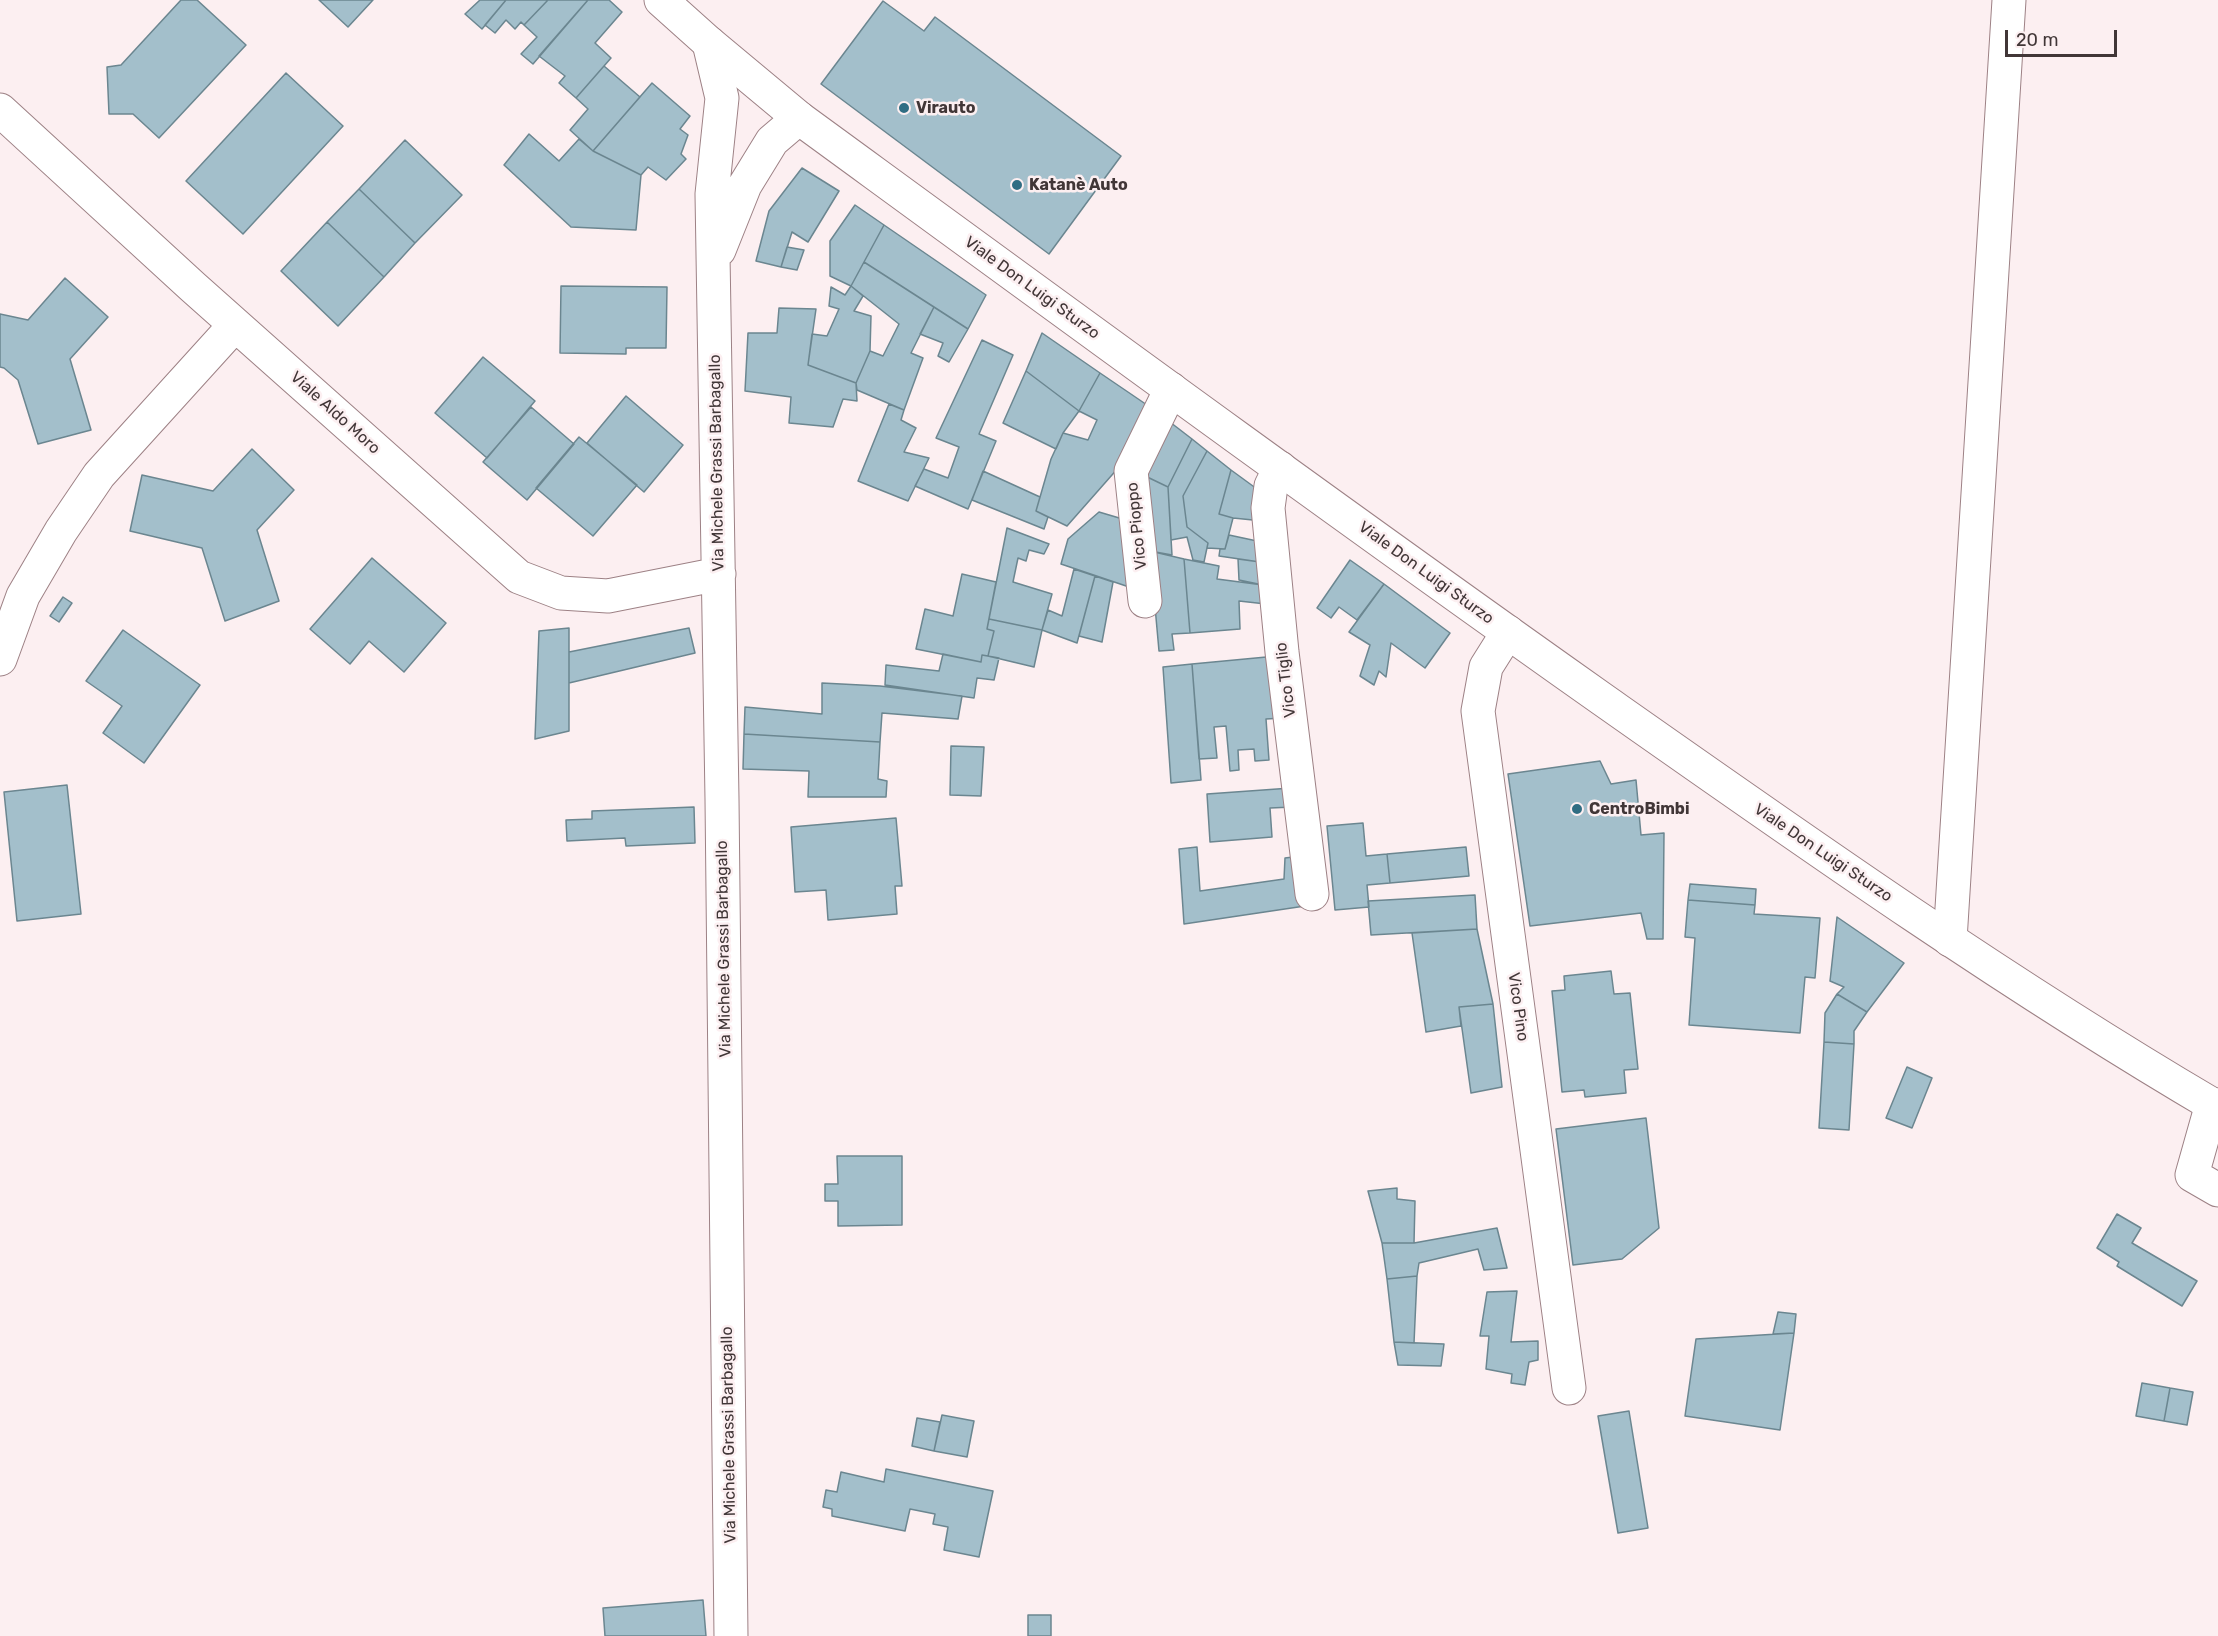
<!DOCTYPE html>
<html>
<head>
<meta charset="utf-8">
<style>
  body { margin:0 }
  #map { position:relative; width:2218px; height:1636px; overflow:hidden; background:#fceff1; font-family:Rubik,sans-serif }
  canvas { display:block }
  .scale { position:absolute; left:2005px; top:30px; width:112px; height:27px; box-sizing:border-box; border:3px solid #413637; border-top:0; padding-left:8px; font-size:18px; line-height:21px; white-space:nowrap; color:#413637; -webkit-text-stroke:4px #fceff1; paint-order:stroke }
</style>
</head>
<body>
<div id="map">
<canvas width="2218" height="1636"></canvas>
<div class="scale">20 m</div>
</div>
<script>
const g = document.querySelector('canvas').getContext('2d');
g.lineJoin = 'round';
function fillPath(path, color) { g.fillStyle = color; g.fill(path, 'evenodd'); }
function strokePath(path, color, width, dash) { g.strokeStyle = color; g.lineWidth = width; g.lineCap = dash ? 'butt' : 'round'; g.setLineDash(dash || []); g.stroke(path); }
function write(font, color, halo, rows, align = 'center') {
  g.font = font + ' Rubik,sans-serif'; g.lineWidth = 5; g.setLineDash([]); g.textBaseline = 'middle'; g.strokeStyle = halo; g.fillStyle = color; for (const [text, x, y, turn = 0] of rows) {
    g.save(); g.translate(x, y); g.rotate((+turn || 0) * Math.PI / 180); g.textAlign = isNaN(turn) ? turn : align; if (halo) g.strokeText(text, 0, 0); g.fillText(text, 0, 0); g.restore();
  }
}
const building = new Path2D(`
  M181,0H197L246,45L159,138L133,114H109L107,67L121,65Z
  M319,0H373L348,27Z
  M480,0H506L482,29L465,14Z
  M506,0H548L524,25L521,22L515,29L506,20L495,33L485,25Z
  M548,0H588L533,64L521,54L537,37L524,25Z
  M588,0H609L622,12L595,43L611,58L576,98L559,83L565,76L539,56Z
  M883,1L924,31L935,17L1121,156L1049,254L821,84Z
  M604,66L640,97L593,151L570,130L588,109L576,98Z
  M286,73L343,126L243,234L186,181Z
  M652,83L690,116L680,129L688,135L681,154L686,159L666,180L648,167L641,175L593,151Z
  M529,134L559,161L579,139L593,151L641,175L636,230L571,227L504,165Z
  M405,140L462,195L415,243L359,189Z
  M802,168L839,191L808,242L792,232L781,267L756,261L769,211Z
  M359,189L415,243L384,277L327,222Z
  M855,205L884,225L851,286L830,276V241Z
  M327,222L384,277L338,326L281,271Z
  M884,225L986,295L968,329L864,262Z
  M787,247L804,250L797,270L781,267Z
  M864,262L934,307L911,353L923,358L904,410L857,390L856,383L870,351L883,356L899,324L851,286Z
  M65,278L108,317L70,359L91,430L38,444L18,380L4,368L0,367V314L28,320Z
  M561,286L667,287L666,348H626V354L560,353Z
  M851,286L863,296L854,311L871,316L870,351L856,383L808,365L812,334L827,336L839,309L829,306L831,287L845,295Z
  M934,307L968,329L949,362L938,356L943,343L920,334Z
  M779,308L816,309L808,365L856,383L857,401L843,399L833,427L789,423L791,397L745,391L748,333H777Z
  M1042,333L1100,373L1079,411L1026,371Z
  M982,340L1013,355L979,434L996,441L968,509L915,486L924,469L948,478L959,447L936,438Z
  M483,357L535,401L487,458L435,413Z
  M1026,371L1079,411L1063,433L1056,449L1003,423Z
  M1100,373L1150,407L1119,467L1067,526L1036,511L1051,459L1063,433L1088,440L1097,420L1079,411Z
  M626,396L683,445L644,492L587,443Z
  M889,404L904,410L901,420L916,428L904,452L929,458L908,501L858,481Z
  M531,407L574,444L527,500L483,462Z
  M1166,419L1192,439L1168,487L1141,474Z
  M579,437L637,485L593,536L536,488Z
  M1192,439L1207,451L1183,496L1187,527L1208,543L1204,562L1193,560L1187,537L1171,540L1168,487Z
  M252,449L294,490L257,530L279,601L225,621L202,548L130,531L142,475L213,491Z
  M1207,451L1231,470L1219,514L1233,518L1225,549L1207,548L1208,543L1187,527L1183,496Z
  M1231,470L1257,489L1253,520L1233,518L1219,514Z
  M983,471L1040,497L1036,511L1048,517L1044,529L972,500Z
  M1141,474L1168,487L1172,555L1150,551Z
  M1099,512L1126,520L1135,589L1061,564L1068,539Z
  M1007,528L1049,544L1044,554L1029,550L1026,561L1018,558L1013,582L1052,594L1042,630L989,619Z
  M1229,535L1257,541L1260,562L1219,556L1220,549H1225Z
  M1150,551L1184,559L1190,633L1172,634L1174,650L1159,651Z
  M372,558L446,623L404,672L369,641L350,664L310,629Z
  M1184,559L1219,566L1217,579L1263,585L1266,604L1239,601L1240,629L1190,633Z
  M1238,559L1260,562L1263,585L1239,580Z
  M1350,560L1384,584L1357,620L1339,607L1331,618L1317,608Z
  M1074,569L1095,576L1077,643L1042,630L1048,610L1062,616Z
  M962,574L996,582L987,629L994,631L988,656L982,655L981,662L916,649L925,609L953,616Z
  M1095,576L1113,582L1102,642L1079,636Z
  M1384,584L1450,633L1425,668L1391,643L1386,677L1379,671L1374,685L1360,676L1370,645L1349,632Z
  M63,597L72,603L59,622L50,616Z
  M989,619L1042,630L1034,667L988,656L994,631L987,629Z
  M569,628V731L535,739L539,631Z
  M689,628L695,653L569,683V652Z
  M123,630L200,685L144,763L103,733L122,706L86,681Z
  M943,654L981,662L982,655L999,658L994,680L977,678L974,698L885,685L886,665L939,671Z
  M1277,656L1283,718L1266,719L1269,760L1255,761L1254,749L1238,750L1239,770L1230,771L1226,726L1214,727L1217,758L1199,759L1192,664Z
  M1192,664L1201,780L1171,783L1163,667Z
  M822,683L880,686L962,696L958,719L882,713L880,742L744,734L745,707L822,714Z
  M744,734L880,742L878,779L887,781L886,797H808L809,771L743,769Z
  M951,746L984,747L981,796L950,795Z
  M1600,761L1611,784L1636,780L1641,835L1664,833L1663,939H1647L1641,913L1530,926L1508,774Z
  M67,785L81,914L17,921L4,792Z
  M1291,788L1293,807L1270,808L1272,837L1210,842L1207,794Z
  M694,807L695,843L626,846L625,838L567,841L566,820L592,819V811Z
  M896,818L902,886H895L897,914L828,920L826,890L795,892L791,827Z
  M1363,823L1366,856L1387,854L1390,883L1367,885L1369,907L1335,910L1327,826Z
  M1197,847L1200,891L1284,879L1285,858L1301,856L1305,906L1184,924L1179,849Z
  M1466,847L1469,876L1390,883L1387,854Z
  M1690,884L1756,889L1755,905L1688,900Z
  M1475,895L1477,929L1371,935L1368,901Z
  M1688,900L1755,905L1754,914L1820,918L1815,978L1805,977L1800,1033L1689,1025L1695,938L1685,937Z
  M1837,917L1904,963L1867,1012L1837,994L1844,987L1830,981Z
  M1477,929L1493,1004L1459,1007L1461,1026L1426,1032L1412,933Z
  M1611,971L1614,994L1630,993L1638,1069L1624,1070L1626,1093L1585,1097L1584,1090L1562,1092L1552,991L1565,990L1564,976Z
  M1837,994L1867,1012L1854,1031V1044L1824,1042L1825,1013Z
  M1493,1004L1502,1087L1471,1093L1459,1007Z
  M1824,1042L1854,1044L1849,1130L1819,1128Z
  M1907,1067L1932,1078L1912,1128L1886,1118Z
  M1646,1118L1659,1228L1622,1259L1573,1265L1556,1129Z
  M837,1156H902V1225L838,1226V1201H825V1184H838Z
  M1397,1188V1199L1415,1201L1414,1243H1382L1368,1191Z
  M2117,1214L2141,1228L2132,1243L2197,1281L2182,1306L2117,1266L2119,1262L2097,1248Z
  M1497,1228L1507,1268L1484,1270L1478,1249L1419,1263L1417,1276L1387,1279L1382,1243H1414Z
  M1417,1276L1414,1343L1394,1342L1387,1279Z
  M1517,1291L1511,1342L1538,1341V1360L1529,1362L1525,1385L1511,1383L1512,1374L1486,1369L1489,1336H1480L1487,1292Z
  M1778,1312L1796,1314L1794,1333L1773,1334Z
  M1794,1333L1780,1430L1685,1416L1696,1339Z
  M1394,1342L1444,1344L1441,1366L1398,1365Z
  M2142,1383L2170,1388L2164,1421L2136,1416Z
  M2170,1388L2193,1392L2187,1425L2164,1421Z
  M1629,1411L1648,1528L1618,1533L1598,1416Z
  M942,1415L974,1421L967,1457L934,1451Z
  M917,1418L940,1422L934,1451L912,1446Z
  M886,1469L993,1491L979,1557L944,1550L948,1527L933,1524L935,1514L910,1509L905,1531L832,1516V1509L823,1507L826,1490L837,1492L841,1472L884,1482Z
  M703,1600L706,1636H605L603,1608Z
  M1028,1615H1051V1636H1028Z`);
const minor = new Path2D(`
  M709,43L722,98L712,194L722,799L731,1636
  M0,110L193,287L519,577L561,593L608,596L719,574
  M719,250L745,185L772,141L799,118
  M1280,468L1271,486L1268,508L1282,652L1312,894
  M1145,601L1131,471L1171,389
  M1508,632L1486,667L1478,711L1569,1388
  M0,659L23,596L61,531L99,475L235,325
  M1950,940L2009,0
  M2212,1104L2192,1175L2218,1190`);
const major = new Path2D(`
  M661,0L709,43L799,118C1066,313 1332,508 1602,699C1804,841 2005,983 2218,1108`);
const markers = [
  [904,108,6,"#306d83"],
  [1017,185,6,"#306d83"],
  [1577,809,6,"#306d83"]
];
const poiNames = [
  ["Virauto",916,108],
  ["Katanè Auto",1029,185],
  ["CentroBimbi",1589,809]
];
const streetNames = [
  ["Viale Don Luigi Sturzo",1032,288,36],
  ["Viale Aldo Moro",335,413,42],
  ["Via Michele Grassi Barbagallo",717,463,-91],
  ["Vico Pioppo",1137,526,-96],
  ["Viale Don Luigi Sturzo",1426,573,36],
  ["Vico Tiglio",1286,680,-97],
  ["Viale Don Luigi Sturzo",1823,853,34],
  ["Via Michele Grassi Barbagallo",724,949,-91],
  ["Vico Pino",1518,1007,82],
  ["Via Michele Grassi Barbagallo",729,1435,-91]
];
fillPath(building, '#a3bfcb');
strokePath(building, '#6b8690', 1.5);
strokePath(minor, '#9d8185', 35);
strokePath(major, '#9d8185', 35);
strokePath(minor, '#fff', 33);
strokePath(major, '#fff', 33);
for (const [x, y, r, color] of markers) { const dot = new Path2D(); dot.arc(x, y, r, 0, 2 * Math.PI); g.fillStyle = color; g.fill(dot); strokePath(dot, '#fceff1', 2); }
write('bold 16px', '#413637', '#fceff1', poiNames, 'left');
write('16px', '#413637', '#fceff1', streetNames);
</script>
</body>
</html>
